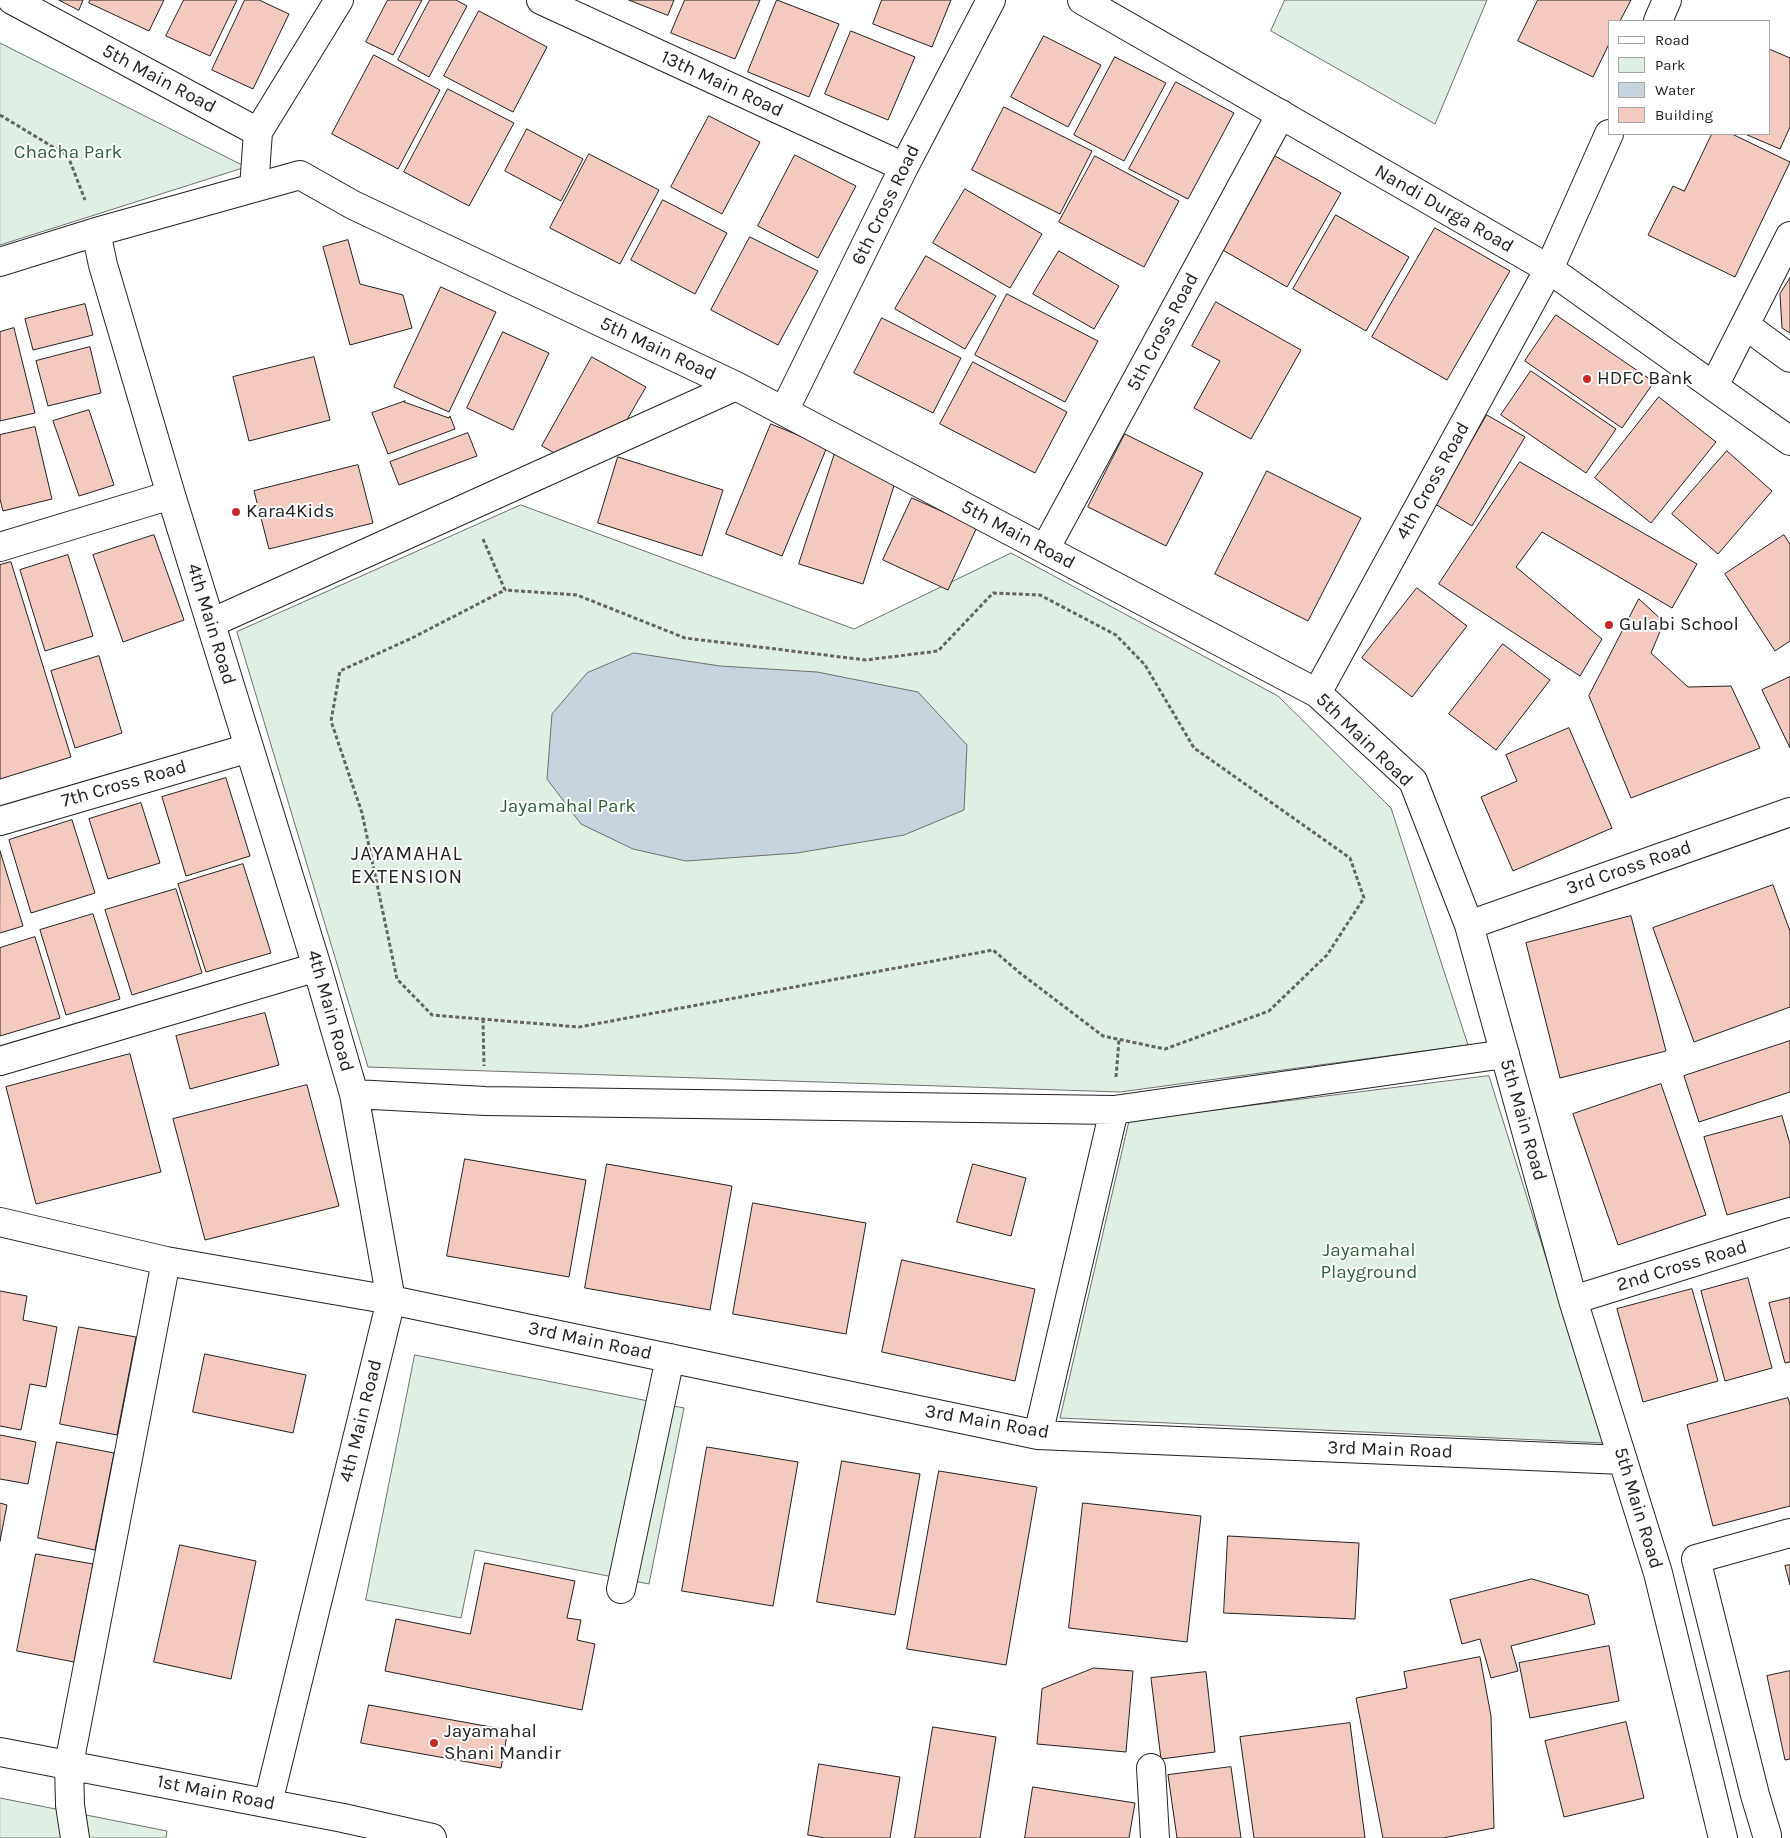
<!DOCTYPE html>
<html>
<head>
<meta charset="utf-8">
<style>
  body { margin:0 }
  #map { position:relative; width:1790px; height:1838px; overflow:hidden; background:#fff; font-family:Karla,sans-serif }
  canvas { display:block }
  .legend { position:absolute; left:1608px; top:20px; width:162px; height:115px; box-sizing:border-box; background:#fff; border:1px solid #a7a7a7; margin:0; padding:6px 9px; list-style:none; font-size:15px; color:#222 }
  .legend li { display:flex; align-items:center; gap:10px; height:25px }
  .legend b { width:25px; border:1px solid #a7a7a7 }
</style>
</head>
<body>
<div id="map">
<canvas width="1790" height="1838"></canvas>
<ul class="legend">
<li><b style="height:6px;background:#fff"></b>Road</li>
<li><b style="height:14px;background:#e0efe3"></b>Park</li>
<li><b style="height:14px;background:#c7d3dd"></b>Water</li>
<li><b style="height:14px;background:#f3c9c0"></b>Building</li>
</ul>
</div>
<script>
const g = document.querySelector('canvas').getContext('2d');
g.lineJoin = 'round';
function fillPath(path, color) { g.fillStyle = color; g.fill(path, 'evenodd'); }
function strokePath(path, color, width, dash) { g.strokeStyle = color; g.lineWidth = width; g.lineCap = dash ? 'butt' : 'round'; g.setLineDash(dash || []); g.stroke(path); }
function write(font, color, halo, rows, align = 'center') {
  g.font = font + ' Karla,sans-serif'; g.lineWidth = 4; g.setLineDash([]); g.textBaseline = 'middle'; g.strokeStyle = halo; g.fillStyle = color; for (const [text, x, y, turn = 0] of rows) {
    g.save(); g.translate(x, y); g.rotate((+turn || 0) * Math.PI / 180); g.textAlign = isNaN(turn) ? turn : align; if (halo) g.strokeText(text, 0, 0); g.fillText(text, 0, 0); g.restore();
  }
}
const green = new Path2D(`
  M1285,0H1487L1435,124L1271,31Z
  M0,43L246,167L0,245Z
  M521,505L854,629L1011,553L1278,696L1391,808L1468,1045L1120,1092L368,1067L237,632Z
  M1489,1076L1604,1443L1060,1418L1129,1121Z
  M415,1355L684,1408L649,1584L475,1550L461,1618L366,1600Z
  M0,1798L167,1831L166,1838H0Z`);
const water = new Path2D(`
  M634,653L720,666L817,672L918,692L967,745L964,810L904,835L797,853L686,861L633,849L581,824L547,779L552,714L587,673Z`);
const building = new Path2D(`
  M59,0H83L79,10Z
  M90,0H164L149,31L89,3Z
  M184,0H237L210,56L166,36Z
  M245,0H259L289,14L253,89L212,70Z
  M388,0H422L393,55L366,42Z
  M430,0H456L467,6L429,77L398,60Z
  M629,0H674L668,15Z
  M685,0H760L735,59L671,33Z
  M777,0L839,24L809,97L748,72Z
  M882,0H951L932,47L873,24Z
  M1538,0H1631L1620,21H1609V44L1593,77L1518,41Z
  M479,11L547,47L513,112L444,76Z
  M851,31L915,57L888,120L825,94Z
  M1044,36L1101,65L1068,127L1011,97Z
  M1769,49L1790,58V127L1780,149L1745,134H1769Z
  M374,55L440,90L398,169L332,134Z
  M1115,57L1166,83L1124,161L1074,135Z
  M1176,82L1234,113L1188,199L1129,169Z
  M448,89L514,123L469,206L404,172Z
  M1004,107L1092,151L1060,214L972,170Z
  M709,116L760,142L722,214L671,187Z
  M527,129L583,159L561,201L505,171Z
  M1712,134H1732L1790,162L1735,277L1648,235L1673,186L1684,191Z
  M589,154L659,190L620,264L550,228Z
  M795,155L856,186L818,258L758,226Z
  M1095,156L1179,201L1144,267L1059,222Z
  M1275,156L1341,193L1287,287L1221,249Z
  M965,189L1042,234L1010,288L933,243Z
  M663,200L727,233L695,294L631,260Z
  M1336,215L1409,257L1366,331L1293,289Z
  M1435,228L1510,271L1447,380L1372,337Z
  M750,237L818,271L778,345L711,310Z
  M348,240L360,284L403,295L412,328L350,345L323,247Z
  M1059,251L1119,286L1094,329L1033,294Z
  M926,256L996,296L965,349L895,309Z
  M1790,278V333L1782,328L1780,294Z
  M441,287L496,312L449,412L394,387Z
  M1007,294L1098,341L1065,402L975,355Z
  M1216,302L1301,350L1251,439L1194,408L1220,361L1192,346Z
  M85,304L93,335L33,350L25,319Z
  M1556,315L1654,382L1622,428L1525,361Z
  M882,318L961,358L933,413L854,373Z
  M14,328L35,413L0,421V332Z
  M503,332L549,353L513,430L467,408Z
  M90,347L101,393L48,406L36,361Z
  M314,357L330,420L249,441L233,377Z
  M592,357L646,387L618,435L558,455L542,446Z
  M973,362L1067,412L1035,473L940,424Z
  M1531,371L1616,429L1586,473L1501,415Z
  M1659,397L1716,442L1651,523L1595,478Z
  M405,401L404,402L449,418L450,416L455,429L388,454L372,413Z
  M89,410L114,485L79,496L53,421Z
  M1487,415L1525,437L1472,526L1435,504Z
  M771,424L827,447L782,556L726,534Z
  M35,427L52,499L3,511L0,499V435Z
  M468,433L477,456L399,485L390,462Z
  M1125,434L1203,473L1166,546L1088,507Z
  M1727,451L1772,491L1718,554L1672,514Z
  M835,453L898,473L863,584L799,564Z
  M618,457L723,490L702,556L598,523Z
  M1520,462L1697,564L1672,608L1542,532L1516,567L1602,639L1580,676L1439,584Z
  M358,465L373,523L269,549L254,491Z
  M1267,471L1361,518L1308,621L1215,574Z
  M912,498L977,527L948,590L883,560Z
  M154,535L184,620L123,642L93,555Z
  M1784,535L1790,544V641L1775,651L1725,574Z
  M68,555L93,636L45,651L20,570Z
  M11,562L71,757L0,779V565Z
  M1417,588L1467,626L1412,697L1362,658Z
  M1639,599L1664,622L1651,653L1688,687L1731,686L1760,748L1631,798L1589,696Z
  M1503,644L1550,680L1496,750L1449,714Z
  M99,656L122,733L75,748L51,671Z
  M1790,677V748L1762,690Z
  M1569,728L1612,828L1513,871L1481,797L1517,781L1506,755Z
  M226,778L250,856L186,876L162,797Z
  M141,803L160,863L108,879L89,819Z
  M72,820L95,893L31,913L9,840Z
  M0,851L23,926L0,933Z
  M243,864L271,953L206,972L178,884Z
  M1773,885L1790,931V1007L1694,1042L1653,928Z
  M176,889L202,973L132,995L105,910Z
  M93,914L120,999L66,1015L40,930Z
  M1631,916L1666,1051L1560,1078L1526,943Z
  M35,937L60,1018L0,1036V948Z
  M265,1013L279,1065L190,1089L176,1036Z
  M1790,1041V1092L1699,1122L1684,1076Z
  M130,1054L161,1172L36,1204L6,1087Z
  M1661,1084L1706,1215L1618,1245L1573,1114Z
  M307,1085L339,1206L205,1240L173,1119Z
  M1782,1116L1790,1144V1197L1727,1215L1704,1137Z
  M465,1159L586,1180L569,1277L447,1256Z
  M607,1164L732,1186L710,1310L585,1288Z
  M973,1164L1026,1178L1011,1236L957,1222Z
  M753,1203L866,1223L846,1334L733,1314Z
  M902,1260L1035,1289L1015,1381L882,1352Z
  M1748,1278L1772,1368L1725,1381L1701,1291Z
  M1692,1289L1718,1381L1643,1402L1617,1309Z
  M0,1291L27,1296L23,1320L57,1327L46,1387L30,1384L21,1430L0,1426Z
  M1790,1298V1362L1785,1363L1769,1303Z
  M79,1327L136,1337L117,1435L60,1424Z
  M205,1354L306,1375L293,1433L193,1412Z
  M1788,1398L1790,1405V1506L1713,1526L1687,1425Z
  M0,1435L36,1442L28,1484L0,1479Z
  M57,1442L114,1453L95,1550L38,1538Z
  M707,1447L798,1462L773,1606L682,1591Z
  M842,1461L920,1474L895,1615L817,1602Z
  M939,1471L1037,1487L1006,1665L907,1649Z
  M0,1503L7,1505L0,1541Z
  M1083,1503L1201,1516L1187,1642L1069,1628Z
  M1228,1536L1359,1543L1355,1619L1224,1613Z
  M180,1545L256,1561L231,1679L154,1662Z
  M36,1554L93,1564L74,1662L17,1651Z
  M485,1563L575,1581L567,1618L581,1620L577,1640L595,1644L582,1710L385,1671L396,1619L470,1634Z
  M1790,1565V1585L1785,1566Z
  M1532,1579L1588,1595L1595,1624L1511,1646L1518,1671L1491,1678L1480,1639L1462,1644L1450,1600Z
  M1609,1646L1619,1701L1530,1718L1519,1663Z
  M1480,1657L1491,1716L1494,1828L1443,1838H1383L1356,1698L1407,1688L1404,1672Z
  M1094,1668L1133,1671L1126,1752L1037,1744L1042,1689Z
  M1790,1671V1759L1785,1760L1767,1676Z
  M1206,1672L1215,1752L1161,1759L1151,1678Z
  M369,1705L508,1730L501,1768L361,1743Z
  M1626,1722L1644,1798L1564,1817L1545,1741Z
  M1350,1723L1365,1838H1254L1240,1737Z
  M933,1727L996,1737L980,1838H915Z
  M819,1764L900,1777L890,1838H825L808,1835Z
  M1231,1767L1241,1838H1177L1168,1775Z
  M1033,1787L1135,1803L1129,1838H1025Z`);
const path = new Path2D(`
  M0,115L68,156L85,200
  M483,539L505,590L414,637L340,671L331,721L362,813L397,979L432,1015L579,1027L993,950L1020,973L1103,1036L1165,1049L1269,1011L1327,955L1364,898L1350,858L1194,748L1145,665L1116,635L1040,595L993,593L938,651L866,660L685,638L577,595L505,590
  M483,1019L484,1066
  M1116,1077L1119,1040`);
const minor = new Path2D(`
  M12,0L258,132L254,188
  M541,0L904,167
  M1658,21L1667,0
  M258,132L339,0
  M96,232L103,265L171,495L317,967L354,1094L391,1300L268,1803
  M0,262L96,232L300,175L353,205L736,386L1317,693L1413,781L1469,925L1573,1300L1658,1573L1723,1838
  M1745,325L1790,358
  M1714,386L1790,236
  M784,411L904,167L991,0
  M0,547L171,495
  M1045,549L1281,114
  M211,623L736,386
  M1317,693L1549,269L1609,134
  M0,821L249,748
  M1469,925L1790,812
  M0,1061L317,967
  M354,1094L485,1101L1114,1110L1505,1054
  M0,1222L166,1261L391,1300L1038,1435L1623,1460
  M1573,1300L1790,1232
  M1038,1435L1114,1110
  M621,1589L670,1358
  M0,1752L343,1818L432,1838
  M1151,1768L1155,1838
  M1767,1835L1755,1795L1696,1559L1790,1533
  M75,1838L70,1805L69,1764L166,1261`);
const major = new Path2D(`
  M1082,0L1549,269L1790,441`);
const markers = [
  [1587,379,5,"#c62828"],
  [236,512,5,"#c62828"],
  [1609,625,5,"#c62828"],
  [434,1743,5,"#c62828"]
];
const streetNames = [
  ["5th Main Road",159,79,28],
  ["13th Main Road",722,84,25],
  ["6th Cross Road",886,205,-64],
  ["Nandi Durga Road",1444,209,30],
  ["5th Cross Road",1163,332,-62],
  ["5th Main Road",658,349,25],
  ["4th Cross Road",1433,481,-61],
  ["5th Main Road",1018,535,28],
  ["4th Main Road",211,624,73],
  ["5th Main Road",1364,740,44],
  ["7th Cross Road",124,784,-16],
  ["3rd Cross Road",1629,868,-19],
  ["4th Main Road",330,1011,74],
  ["5th Main Road",1523,1120,74],
  ["2nd Cross Road",1682,1266,-17],
  ["3rd Main Road",590,1341,12],
  ["4th Main Road",361,1421,-76],
  ["3rd Main Road",987,1422,10],
  ["3rd Main Road",1390,1450,2],
  ["5th Main Road",1638,1508,73],
  ["1st Main Road",216,1793,11]
];
const parkNames = [
  ["Chacha Park",68,153],
  ["Jayamahal Park",568,807],
  ["Jayamahal",1369,1251],
  ["Playground",1369,1273]
];
const poiNames = [
  ["HDFC Bank",1597,379],
  ["Kara4Kids",246,512],
  ["Gulabi School",1619,625],
  ["Jayamahal",444,1732],
  ["Shani Mandir",444,1754]
];
const neighbourhoodNames = [
  ["JAYAMAHAL",407,854],
  ["EXTENSION",407,877]
];
fillPath(green, '#e0efe3');
strokePath(green, '#6f6f6f', 1);
fillPath(water, '#c7d3dd');
strokePath(water, '#6f6f6f', 1);
fillPath(building, '#f3c9c0');
strokePath(building, '#222', 1);
strokePath(minor, '#222', 30);
strokePath(major, '#222', 30);
strokePath(path, '#646464', 3, [4, 2.5]);
strokePath(minor, '#fff', 28);
strokePath(major, '#fff', 28);
for (const [x, y, r, color] of markers) { const dot = new Path2D(); dot.arc(x, y, r, 0, 2 * Math.PI); g.fillStyle = color; g.fill(dot); strokePath(dot, '#fff', 2); }
write('19px', '#222', '#fff', streetNames);
write('19px', '#2f5e38', '#fff', parkNames);
write('19px', '#222', '#fff', poiNames, 'left');
g.letterSpacing = '1px';
write('20px', '#222', '#fff', neighbourhoodNames);
g.letterSpacing = '0px';
</script>
</body>
</html>
